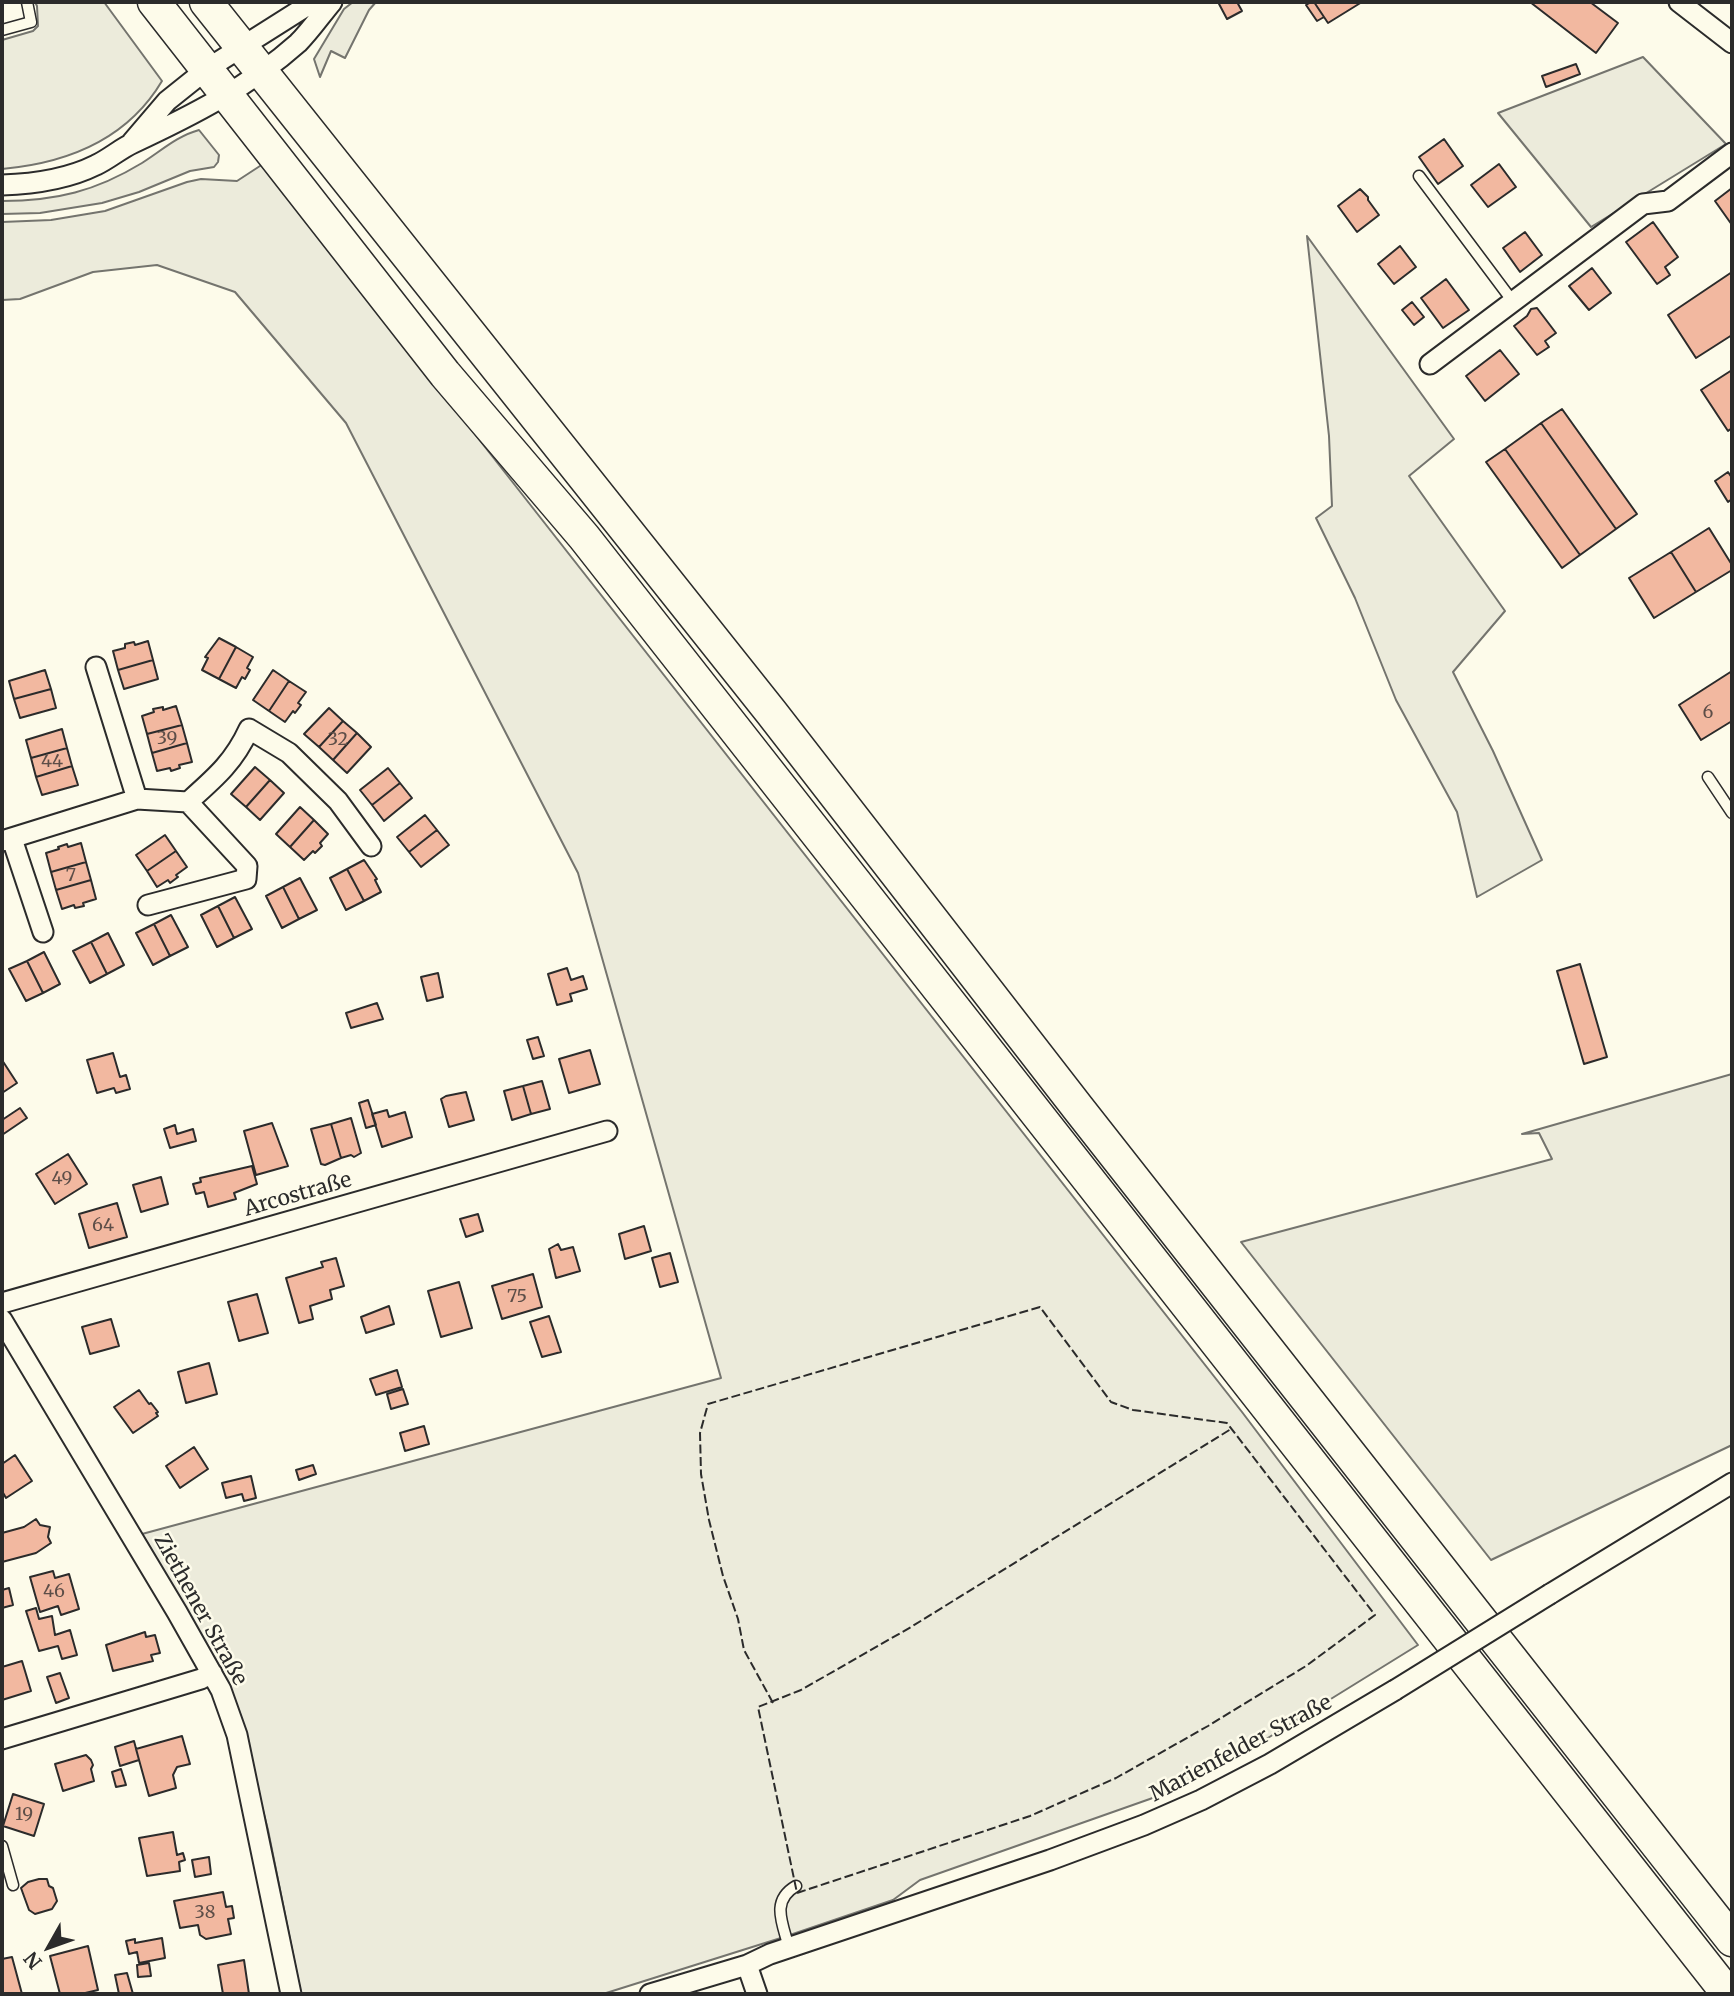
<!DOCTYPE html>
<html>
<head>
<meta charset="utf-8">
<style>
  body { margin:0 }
  #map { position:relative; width:1734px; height:1996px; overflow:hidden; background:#fdfbea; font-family:Merriweather,serif }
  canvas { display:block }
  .frame { position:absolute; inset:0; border:4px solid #2b2b2b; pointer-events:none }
  .north { position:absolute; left:14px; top:1912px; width:70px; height:70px; -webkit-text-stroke:5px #fdfbea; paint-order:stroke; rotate:230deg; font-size:19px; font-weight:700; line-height:28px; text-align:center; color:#2b2b2b }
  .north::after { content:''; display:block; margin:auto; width:24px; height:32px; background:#2b2b2b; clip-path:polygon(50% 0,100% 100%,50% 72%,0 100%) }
</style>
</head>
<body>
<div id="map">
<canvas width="1734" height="1996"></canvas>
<div class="frame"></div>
<div class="north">N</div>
</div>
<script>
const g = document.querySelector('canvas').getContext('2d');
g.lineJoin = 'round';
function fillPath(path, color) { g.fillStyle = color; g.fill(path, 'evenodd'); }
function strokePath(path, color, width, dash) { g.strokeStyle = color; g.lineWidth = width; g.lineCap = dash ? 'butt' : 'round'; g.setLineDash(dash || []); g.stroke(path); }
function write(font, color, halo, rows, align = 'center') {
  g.font = font + ' Merriweather,serif'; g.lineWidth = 5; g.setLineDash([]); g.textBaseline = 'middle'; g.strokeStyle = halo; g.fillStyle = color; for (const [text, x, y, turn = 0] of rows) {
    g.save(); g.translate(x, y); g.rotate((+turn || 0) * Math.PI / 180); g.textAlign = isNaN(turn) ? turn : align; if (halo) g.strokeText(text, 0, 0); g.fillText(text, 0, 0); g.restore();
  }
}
const green = new Path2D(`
  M35,2H104L162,81C127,140 68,163 2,169V40L33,31L38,26L37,6Z
  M353,2H376L369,10L345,58L331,51L320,77L314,59L344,9Z
  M1643,57L1726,144L1591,227L1498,113Z
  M199,130L219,155L218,162L214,167L190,171L139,192L102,203L40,213L2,214V201C56,201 96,191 142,163C161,151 177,136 199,130Z
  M263,164L1242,1412L1418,1645L1250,1749L1164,1794L920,1880L893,1900L784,1937L603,1994H301L268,1830L235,1701L224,1675L142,1534L721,1378L578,873L346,423L235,292L157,265L93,272L20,299L2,300V222L51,220L105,211L187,182L201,179L237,181Z
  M1307,236L1454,439L1409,476L1505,611L1453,672L1493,751L1542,860L1477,897L1457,812L1396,700L1355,598L1316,518L1332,506L1329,436Z
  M1732,1074V1445L1491,1560L1241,1242L1552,1159L1539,1133L1522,1134Z`);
const building = new Path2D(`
  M1218,2H1237L1242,11L1227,19Z
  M1311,2H1314L1324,17L1317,21L1306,5Z
  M1314,2H1362L1328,23Z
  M1530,2H1590L1618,23L1596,53Z
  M1576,64L1580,74L1546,87L1542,76Z
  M1444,139L1463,166L1438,184L1419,157Z
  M1499,164L1516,187L1488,207L1471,185Z
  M1732,188V225L1715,201Z
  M1360,189L1368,197V200L1379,215L1357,232L1338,206Z
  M1653,222L1678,257L1665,267L1670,275L1657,284L1626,242Z
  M1525,232L1542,255L1520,272L1503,248Z
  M1400,246L1416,267L1394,284L1378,264Z
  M1592,268L1611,293L1589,310L1569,286Z
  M1732,272V335L1696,358L1668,315Z
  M1446,279L1469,310L1443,328L1421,298Z
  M1412,302L1424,317L1414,325L1402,310Z
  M1537,308L1556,333L1545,341L1549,347L1537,355L1514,326L1527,316L1531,309Z
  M1500,350L1519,374L1485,401L1466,376Z
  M1732,370V428L1728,431L1701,390Z
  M1562,409L1637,514L1616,529L1541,423Z
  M1541,423L1616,529L1580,555L1505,449Z
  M1505,449L1580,555L1562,568L1486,462Z
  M1728,472L1732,478V499L1728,502L1715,481Z
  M1709,528L1732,565V570L1696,592L1671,552Z
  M1671,552L1696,592L1654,618L1629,578Z
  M219,638L236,647L219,679L202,670L208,658L205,657Z
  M148,641L153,660L118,670L113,651L125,648V644L134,642L135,645Z
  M236,647L253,657L247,668L250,670L245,679L242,677L236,688L219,679Z
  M153,660L158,679L124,689L118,670Z
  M45,670L51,689L14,699L9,681Z
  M273,670L289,681L269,711L253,700Z
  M1732,671V721L1701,740L1679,705Z
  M289,681L306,692L298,703L301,705L295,713L293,711L285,722L269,711Z
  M51,689L56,708L20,718L14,699Z
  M176,706L182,725L147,734L142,716L154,712L153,709L163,707V710Z
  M329,708L343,721L319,747L304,734Z
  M343,721L357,733L333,760L319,747Z
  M182,725L187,743L152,753L147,734Z
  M62,729L67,748L31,758L26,740Z
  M357,733L371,747L347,773L333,760Z
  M187,743L192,762L179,765L180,768L171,771L170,768L157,771L152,753Z
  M67,748L72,766L36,777L31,758Z
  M72,766L78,785L42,795L36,777Z
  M255,767L270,780L246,807L231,794Z
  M388,768L400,783L372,805L360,790Z
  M270,780L284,793L260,820L246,807Z
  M400,783L412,798L384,821L372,805Z
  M300,807L314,820L290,847L276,834Z
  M425,815L437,830L409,852L397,837Z
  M314,820L328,834L320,843L322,846L315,853L313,851L304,860L290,847Z
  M437,830L449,845L421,867L409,852Z
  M165,835L176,851L147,871L136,855Z
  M81,843L86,862L51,872L46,853L59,849L58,847L67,844L68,847Z
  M176,851L187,867L176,875L178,877L170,883L168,880L157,887L147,871Z
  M364,860L377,879L375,880L381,892L364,901L347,869Z
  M86,862L91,880L56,890L51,872Z
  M347,869L364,901L346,910L330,878Z
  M300,878L317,910L299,919L283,887Z
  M91,880L96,899L83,903L84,906L75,908L74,905L62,909L56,890Z
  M283,887L299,919L282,928L266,896Z
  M235,897L252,929L234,938L218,906Z
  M218,906L234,938L217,947L201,915Z
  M171,915L188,947L170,956L154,924Z
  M154,924L170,956L153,965L136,933Z
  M108,933L124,965L107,974L91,942Z
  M91,942L107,974L90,983L73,951Z
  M44,952L60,984L43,993L27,961Z
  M27,961L43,993L26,1001L9,969Z
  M1580,964L1607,1057L1584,1064L1557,971Z
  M567,968L571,980L583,976L587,989L570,994L572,1001L557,1005L548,974Z
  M438,973L443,997L427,1001L421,977Z
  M377,1003L383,1019L351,1028L346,1013Z
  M538,1037L544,1056L533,1059L527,1040Z
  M590,1050L600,1084L569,1093L559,1059Z
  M113,1053L120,1077L126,1075L130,1089L116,1093L114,1088L97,1093L87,1060Z
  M2,1060L17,1083L2,1093Z
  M542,1081L550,1109L531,1114L523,1086Z
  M523,1086L531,1114L512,1120L504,1091Z
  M466,1092L474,1120L449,1127L441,1099L446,1096Z
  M368,1100L376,1125L366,1128L359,1103Z
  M20,1108L27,1118L2,1135V1120Z
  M387,1110L389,1117L405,1112L412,1137L382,1147L372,1114Z
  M351,1118L361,1153L354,1157L351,1155L341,1158L331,1124Z
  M272,1123L288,1166L256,1175L244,1131Z
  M331,1124L341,1158L325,1165L321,1164L311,1129Z
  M175,1125L177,1134L193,1129L196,1141L170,1148L164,1129Z
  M68,1154L87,1184L55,1204L36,1174Z
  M252,1166L257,1184L234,1193L236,1199L208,1207L204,1192L196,1194L193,1184L201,1182L200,1178Z
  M161,1177L168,1204L141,1212L133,1185Z
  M117,1203L127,1237L89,1248L79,1214Z
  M478,1214L483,1231L466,1237L460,1219Z
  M644,1226L651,1251L625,1259L619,1234Z
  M558,1244L561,1250L573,1247L580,1271L556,1278L549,1249Z
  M670,1253L678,1282L660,1287L652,1258Z
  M336,1258L344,1286L330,1290L332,1299L310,1306L313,1319L299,1323L286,1278L323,1267L321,1262Z
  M533,1274L542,1307L502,1319L492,1286Z
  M459,1282L472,1328L441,1337L428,1291Z
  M257,1294L268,1333L239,1341L228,1302Z
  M389,1306L394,1324L366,1333L361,1317Z
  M549,1316L561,1352L542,1357L530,1322Z
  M111,1319L119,1346L90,1354L82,1327Z
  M209,1363L217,1394L186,1403L178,1372Z
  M397,1370L402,1387L376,1395L370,1379Z
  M403,1389L408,1404L391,1409L387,1394Z
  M139,1390L149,1404L151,1403L158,1412L156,1413L158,1416L133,1433L114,1407Z
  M424,1426L429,1444L405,1451L400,1433Z
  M194,1447L208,1469L180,1488L166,1466Z
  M15,1455L32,1481L6,1498L2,1491V1464Z
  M313,1465L316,1474L299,1480L296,1470Z
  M251,1476L256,1498L244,1501L242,1494L226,1498L222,1483Z
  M36,1519L40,1525L50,1527L48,1537L51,1543L36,1553L2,1562V1533L24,1527Z
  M53,1571L55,1578L69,1574L79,1609L61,1615L58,1606L40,1612L30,1577Z
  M9,1588L13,1605L2,1608V1590Z
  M36,1608L39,1619L52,1616L55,1635L70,1630L77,1655L62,1659L58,1646L39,1651L26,1611Z
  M145,1632L146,1637L155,1635L160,1653L151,1655L153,1661L113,1671L106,1645Z
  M22,1661L31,1691L2,1700V1667Z
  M60,1673L69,1698L56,1703L47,1677Z
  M182,1736L190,1764L177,1767L173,1775L176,1788L149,1796L136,1749Z
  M134,1741L139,1760L120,1766L115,1747Z
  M86,1755L91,1760L93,1765L91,1769L94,1781L63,1791L55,1764Z
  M121,1769L126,1785L116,1787L112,1772Z
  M13,1794L44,1804L34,1836L3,1826Z
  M173,1832L177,1855L183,1853L185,1860L179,1862L180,1871L147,1876L139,1838Z
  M209,1857L211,1874L195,1877L192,1860Z
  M39,1879H47L49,1886L53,1888L57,1901L52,1909L35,1914L29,1910L21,1888L28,1882Z
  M223,1892L226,1907L232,1906L234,1918L228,1919L231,1934L206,1939L200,1935L198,1925L180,1928L174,1901Z
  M162,1938L165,1958L139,1963L137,1952L129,1954L126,1941L135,1939V1943Z
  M88,1946L98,1990L81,1994H60L50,1956Z
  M12,1957L22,1994H2V1959Z
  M244,1960L249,1994H223L218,1965Z
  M149,1963L151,1976L138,1977L137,1965Z
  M127,1973L133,1994H119L115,1975Z`);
const service = new Path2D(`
  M2,30L31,22L27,2
  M1419,176L1514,303
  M1708,777L1732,813
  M2,1846L13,1885
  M789,1948C783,1924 770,1901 796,1886`);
const minor = new Path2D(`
  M1679,2L1732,43
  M132,142L167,101L207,69L313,2
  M2,185C33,184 68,179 96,165C109,159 120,149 133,143C191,116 250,86 298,43C310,31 321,15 332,2
  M1430,364L1643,204L1668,201L1732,153
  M96,667L137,799
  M12,839L43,932
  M2,841L137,799L188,802C215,778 234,762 249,729L289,753L338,801L371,846
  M148,905L246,879L247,866L188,802
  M2,1303L607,1131
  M2,1320L177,1612L221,1690L237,1735L291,1994
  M1550,1594L1732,1483
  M2,1739L201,1679L212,1673
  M747,1965L757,1994
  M650,1994L747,1965L770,1954L1050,1860L1144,1825L1201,1800L1270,1764L1395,1690`);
const primary = new Path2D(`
  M154,2L445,374L584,537L1728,1994
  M206,2L771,712L1078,1108L1732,1940`);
const minorBridge = new Path2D(`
  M1395,1690L1550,1594`);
const fence = new Path2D(`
  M773,1703L744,1650L738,1619L723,1576L709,1520L701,1474L700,1433L708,1404L1040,1307L1111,1402L1133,1410L1227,1423L1375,1615L1306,1666L1208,1726L1116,1778L1030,1816L797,1893L758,1707L801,1690L911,1627L1231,1429`);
const numberNames = [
  ["6",1708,713],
  ["39",167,739],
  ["32",338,740],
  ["44",52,762],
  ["7",71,876],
  ["49",62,1179],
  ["64",103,1226],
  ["75",517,1297],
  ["46",54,1592],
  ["19",24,1815],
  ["38",205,1913]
];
const streetNames = [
  ["Arcostraße",298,1195,-16],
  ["Ziethener Straße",200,1610,61],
  ["Marienfelder Straße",1241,1749,-28]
];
fillPath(green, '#ecebdb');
strokePath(green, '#74746e', 2);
fillPath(building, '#f2b8a0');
strokePath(building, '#2b2b2b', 2);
strokePath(service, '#2b2b2b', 13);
strokePath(minor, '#2b2b2b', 23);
strokePath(primary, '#2b2b2b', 35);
strokePath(service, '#fdfbea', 10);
strokePath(minor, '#fdfbea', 19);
strokePath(primary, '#fdfbea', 32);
strokePath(minorBridge, '#2b2b2b', 23, []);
strokePath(minorBridge, '#fdfbea', 19);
strokePath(fence, '#2b2b2b', 2, [9, 3.5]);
write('18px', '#5d4e48', null, numberNames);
write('21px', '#2b2b2b', '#fdfbea', streetNames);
</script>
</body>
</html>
